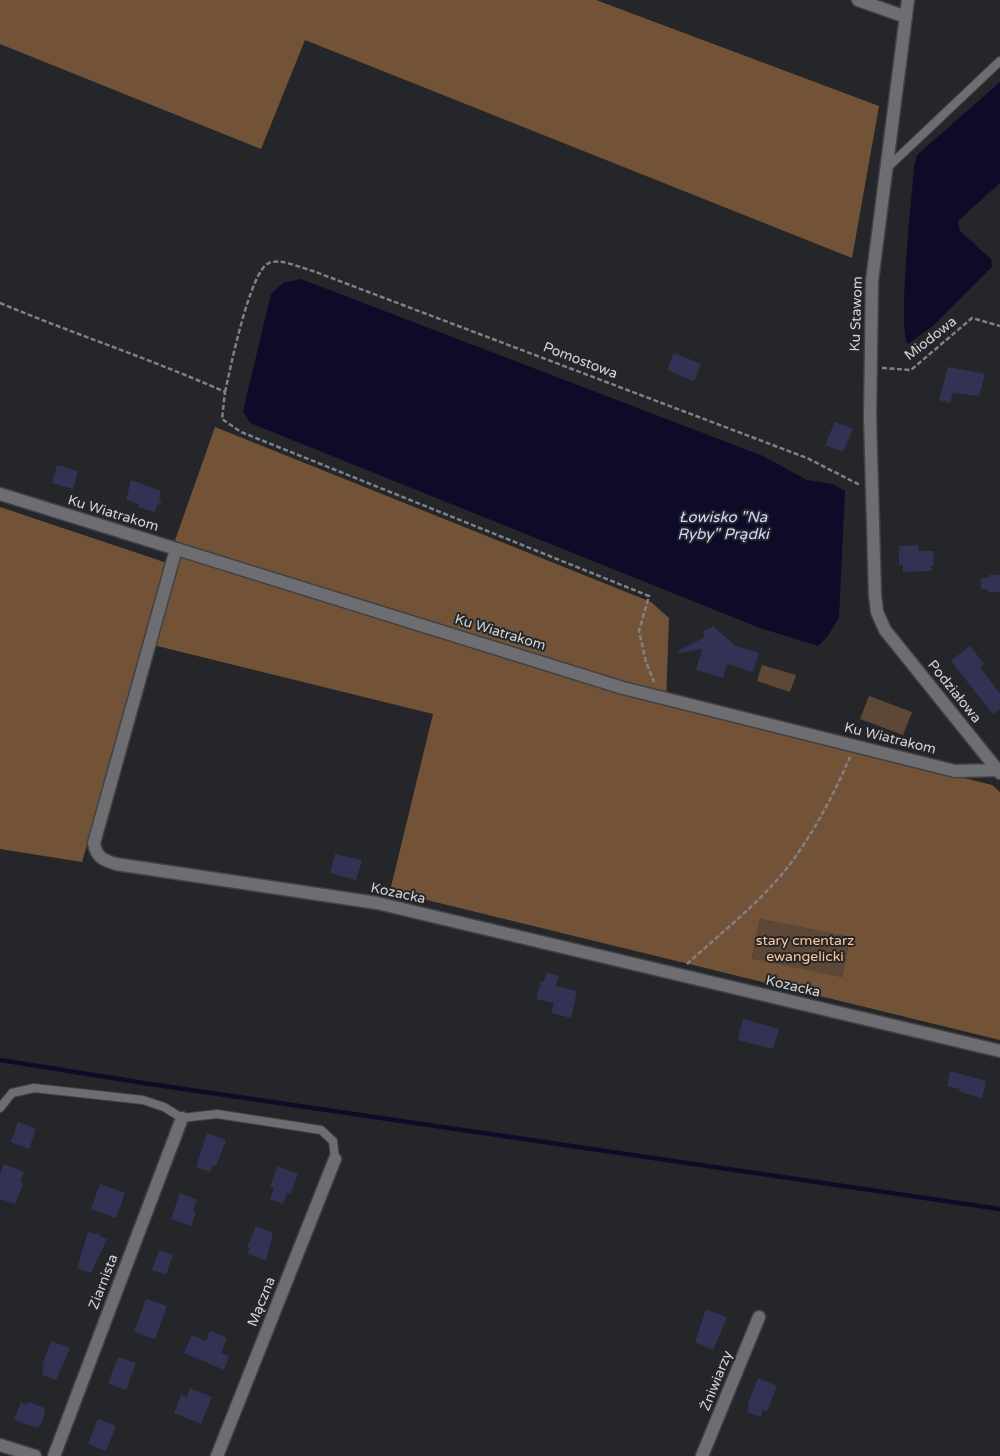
<!DOCTYPE html>
<html>
<head>
<meta charset="utf-8">
<style>
  body { margin:0 }
  canvas { display:block; background:#252629 }
</style>
</head>
<body>
<canvas width="1000" height="1456"></canvas>
<script>
const g = document.querySelector('canvas').getContext('2d');
g.lineJoin = 'round';
function fillPath(path, color) { g.fillStyle = color; g.fill(path, 'evenodd'); }
function strokePath(path, color, width, dash) { g.strokeStyle = color; g.lineWidth = width; g.lineCap = dash ? 'butt' : 'round'; g.setLineDash(dash || []); g.stroke(path); }
function write(font, color, halo, rows, align = 'center') {
  g.font = font + ' "Varela Round",sans-serif'; g.lineWidth = 4; g.setLineDash([]); g.textBaseline = 'middle'; g.strokeStyle = halo; g.fillStyle = color; for (const [text, x, y, turn = 0] of rows) {
    g.save(); g.translate(x, y); g.rotate((+turn || 0) * Math.PI / 180); g.textAlign = isNaN(turn) ? turn : align; if (halo) g.strokeText(text, 0, 0); g.fillText(text, 0, 0); g.restore();
  }
}
const green = new Path2D(`
  M762,665L796,675L790,692L757,681Z
  M869,696L912,712L903,735L860,719Z
  M760,919L850,937L842,977L752,960Z`);
const forest = new Path2D(`
  M0,0H596L879,106L852,258L305,40L261,149L0,44Z
  M215,427L651,602L669,618L666,703L992,785L1000,792V1040L390,891L433,714L145,643L82,862L0,849V507L167,563ZM760,919L850,937L842,977L752,959Z`);
const water = new Path2D(`
  M1000,82V183L958,221L960,231L991,259L992,267L933,326L908,344C897,329 912,195 914,168L917,155Z
  M301,279L763,456L807,480L833,484L845,491L839,618L827,637L818,646L757,627L250,423L243,411L271,294L283,283Z`);
const stream = new Path2D(`
  M0,1060L150,1084L1000,1209`);
const building = new Path2D(`
  M674,353L701,364L694,381L667,370Z
  M948,367L985,374L979,396L953,393L950,403L939,400Z
  M835,422L853,429L843,452L825,445Z
  M57,465L78,471L73,489L52,483Z
  M131,480L161,491L159,498L162,502L157,505L155,512L138,507L139,504L126,500Z
  M918,545L919,551H933L934,565L931,566L932,571L903,572V565H899V546Z
  M989,575H1000V592H988V589H981V578H989Z
  M714,626L717,630L736,646L759,653L753,672L727,664L723,678L696,670L702,649L679,653L678,651L705,637L703,631Z
  M970,646L984,664L980,667L1000,694V709L993,714L951,661Z
  M335,854L362,860L356,880L330,873Z
  M546,973L559,976L556,986L577,991L571,1018L551,1013L554,1003L536,999L541,981L544,982Z
  M743,1019L779,1029L773,1049L738,1040Z
  M950,1071L986,1081L982,1099L959,1091L960,1089L947,1086Z
  M18,1122L36,1129L29,1149L11,1142Z
  M207,1133L226,1140L216,1166L213,1165L210,1172L196,1167Z
  M4,1164L24,1172L20,1182L23,1184L15,1204L0,1199V1174Z
  M278,1166L298,1174L290,1194L287,1193L283,1204L270,1199L274,1188L270,1186Z
  M100,1184L125,1193L116,1218L91,1209Z
  M180,1193L197,1200L193,1211L196,1213L191,1226L171,1219Z
  M256,1226L273,1233L266,1261L247,1253L250,1248L247,1247Z
  M88,1232L94,1234L99,1233L101,1237L107,1239L91,1273L77,1268Z
  M159,1250L173,1255L166,1275L152,1270Z
  M146,1299L167,1306L155,1339L134,1332Z
  M706,1309L727,1318L713,1350L695,1342Z
  M210,1331L227,1338L221,1353L229,1356L224,1370L184,1353L192,1335L206,1341Z
  M51,1341L70,1348L56,1380L42,1375L44,1367L42,1366Z
  M118,1357L136,1363L126,1390L108,1383Z
  M758,1378L777,1386L767,1411L763,1410L761,1417L747,1412L749,1404H748Z
  M190,1388L212,1397L201,1424L174,1413L181,1395L187,1397Z
  M21,1402L27,1405L29,1402L45,1408L43,1420L38,1428L14,1420Z
  M98,1419L116,1426L106,1451L88,1444Z`);
const path = new Path2D(`
  M0,303C74,334 151,359 225,392L222,419L241,432L649,596L639,631L646,662L654,682
  M882,368L911,370L972,318L1000,326
  M225,392C230,370 250,270 269,263C281,258 301,268 313,271L807,458L860,485
  M687,964C722,932 762,901 791,863C815,830 834,794 850,757`);
const lane = new Path2D(`
  M887,168L1000,61
  M0,1108L12,1093L34,1088L143,1100L164,1107L182,1118L217,1114L321,1130L333,1141L335,1159`);
const street = new Path2D(`
  M858,0L906,17
  M908,0L872,281L870,417L875,595L877,612L885,630L1000,773
  M0,494L623,688L955,771L1000,770
  M176,549L94,843C96,857 103,860 116,864L377,903L1000,1051
  M0,1445L35,1456
  M54,1456L182,1118
  M217,1456L335,1159
  M702,1456L759,1317`);
const streetNames = [
  ["Ku Stawom",857,314,-88],
  ["Miodowa",931,339,-38],
  ["Pomostowa",580,361,21],
  ["Ku Wiatrakom",113,514,17],
  ["Ku Wiatrakom",500,633,17],
  ["Podziałowa",954,692,51],
  ["Ku Wiatrakom",890,739,14],
  ["Kozacka",398,894,12],
  ["Kozacka",793,987,13],
  ["Ziarnista",104,1282,-69],
  ["Mączna",262,1302,-68],
  ["Żniwiarzy",717,1381,-68]
];
const parkNames = [
  ["stary cmentarz",805,941],
  ["ewangelicki",805,957]
];
const waterNames = [
  ["Łowisko \"Na",723,518],
  ["Ryby\" Prądki",723,535]
];
fillPath(green, '#5d4838');
fillPath(forest, '#735338');
fillPath(water, '#0e0b29');
strokePath(stream, '#0e0b29', 4.5);
fillPath(building, '#323254');
strokePath(lane, '#414244', 10);
strokePath(street, '#414244', 15);
strokePath(path, '#808184', 2.5, [5, 2.5]);
strokePath(lane, '#6e6e72', 8);
strokePath(street, '#6e6e72', 12);
write('14px', '#d3d4d6', '#252629', streetNames);
write('14px', '#fec596', '#252629', parkNames);
write('italic 15px', '#d4d6fd', '#252629', waterNames);
</script>
</body>
</html>
